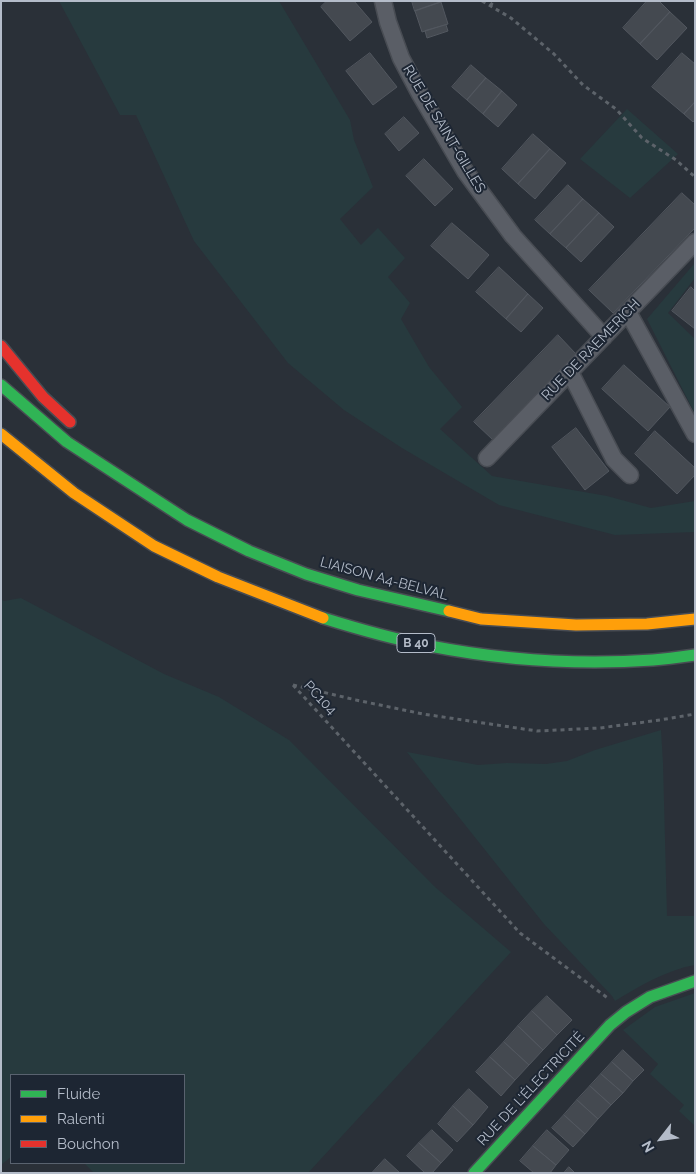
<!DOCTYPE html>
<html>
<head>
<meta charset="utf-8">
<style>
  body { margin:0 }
  #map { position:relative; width:696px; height:1174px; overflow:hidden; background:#2a3038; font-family:Raleway,sans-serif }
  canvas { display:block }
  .frame { position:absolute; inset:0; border:2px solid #b4bcc9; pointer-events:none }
  .legend { position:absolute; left:10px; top:1074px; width:175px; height:90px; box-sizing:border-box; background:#1d2633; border:1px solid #59626f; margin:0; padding:6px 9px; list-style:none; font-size:15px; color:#b4bcc9 }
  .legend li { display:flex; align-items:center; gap:10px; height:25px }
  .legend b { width:25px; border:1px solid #59626f }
  .north { position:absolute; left:636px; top:1114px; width:50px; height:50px; -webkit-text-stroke:4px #1d2633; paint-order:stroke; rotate:240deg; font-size:14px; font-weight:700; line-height:20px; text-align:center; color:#b4bcc9 }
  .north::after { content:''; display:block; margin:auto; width:18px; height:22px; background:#b4bcc9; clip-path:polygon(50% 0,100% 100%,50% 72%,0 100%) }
</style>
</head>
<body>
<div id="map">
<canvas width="696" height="1174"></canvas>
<div class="frame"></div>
<ul class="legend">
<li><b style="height:6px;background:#30b455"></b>Fluide</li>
<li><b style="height:6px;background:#ff9f0a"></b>Ralenti</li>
<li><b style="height:6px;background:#e5322d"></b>Bouchon</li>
</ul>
<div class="north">N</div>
</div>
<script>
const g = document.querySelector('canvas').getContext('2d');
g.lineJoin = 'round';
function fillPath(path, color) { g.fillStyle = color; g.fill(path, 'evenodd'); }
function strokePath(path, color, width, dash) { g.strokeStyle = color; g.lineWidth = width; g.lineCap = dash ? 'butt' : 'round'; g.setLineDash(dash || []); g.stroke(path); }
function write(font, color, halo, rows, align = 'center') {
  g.font = font + ' Raleway,sans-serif'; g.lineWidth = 4; g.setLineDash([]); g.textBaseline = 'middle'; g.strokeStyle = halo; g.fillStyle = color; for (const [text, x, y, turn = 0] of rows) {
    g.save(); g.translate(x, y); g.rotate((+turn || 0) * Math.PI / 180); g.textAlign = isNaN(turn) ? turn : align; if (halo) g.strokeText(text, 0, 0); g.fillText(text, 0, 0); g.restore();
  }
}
const green = new Path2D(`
  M59,1H279L350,120L354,140L373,187L340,219L361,245L378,228L405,258L388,277L410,303L401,319L429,367L462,407L440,429L492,476L607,496L651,508L695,501V532L615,535L499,505L402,448L344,410L288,363L194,241L136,115H120Z
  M627,109L678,154L630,198L580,159Z
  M694,264L695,278L668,313L695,339V414L647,319Z
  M21,598L164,674L219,697L289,740L435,887L511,952L308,1173H94L84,1163H184V1075H11V1157L1,1165V599L4,601Z
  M661,730L663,763L667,916H695V965C666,970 640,986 615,1001L612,996L544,924L407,752L478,765L507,763L546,764L567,761L595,750Z
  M695,993V1126L679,1111L684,1105L650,1074L658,1064L623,1030L655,1007Z`);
const building = new Path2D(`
  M327,1H354L372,22L350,41L321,7Z
  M412,1H441V2L415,11Z
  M647,1H659L670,12L640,44L623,28Z
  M441,2L448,24L422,32L415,11Z
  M670,12L687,28L657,60L640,44Z
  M446,25L448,31L427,38L425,31Z
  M370,53L397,87L373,105L346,71Z
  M682,53L695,64V102L684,114L652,87Z
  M471,65L486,78L467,100L452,87Z
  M486,78L502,91L483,114L467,100Z
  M502,91L517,105L498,127L483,114Z
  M695,102V120L693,122L684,114Z
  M404,117L419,133L399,151L385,134Z
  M533,134L550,149L518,184L502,169Z
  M550,149L566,163L535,199L518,184Z
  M424,159L453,189L435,206L406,176Z
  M568,185L583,199L550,234L535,220Z
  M682,193L695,205V228L613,313L589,290Z
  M583,199L599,213L566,248L550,234Z
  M599,213L614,227L581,262L566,248Z
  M452,223L489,255L468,279L431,246Z
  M499,267L528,294L506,319L476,292Z
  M691,287L695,291V329L672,311Z
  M528,294L543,308L521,332L506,319Z
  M558,335L576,354L493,440L474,422Z
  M624,365L670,407L648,431L602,389Z
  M576,428L609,471L585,490L552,447Z
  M655,431L695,468V475L677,494L635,454Z
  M547,996L572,1020L557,1035L532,1011Z
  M532,1011L557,1035L543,1050L518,1026Z
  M518,1026L543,1050L529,1065L504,1042Z
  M504,1042L529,1065L515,1080L490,1057Z
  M623,1050L644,1070L633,1081L612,1062Z
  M490,1057L515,1080L501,1096L476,1072Z
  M612,1062L633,1081L623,1093L601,1074Z
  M601,1074L623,1093L611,1105L590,1086Z
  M590,1086L611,1105L598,1119L577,1100Z
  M469,1089L488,1107L473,1125L453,1106Z
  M577,1100L598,1119L585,1134L564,1115Z
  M453,1106L473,1125L457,1142L438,1124Z
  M564,1115L585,1134L573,1147L552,1128Z
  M432,1130L453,1150L441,1163L419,1143Z
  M547,1130L569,1150L556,1165L533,1146Z
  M419,1143L441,1163L432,1173H425L407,1156Z
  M533,1146L556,1165L550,1173H534L520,1161Z
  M385,1159L400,1173H372Z
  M569,1167L575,1173H564Z`);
const path = new Path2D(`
  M482,1L511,18L554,54L583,85L616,109L642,138L676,160L695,177
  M490,6L494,1
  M293,685L520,933L609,999
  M293,685L356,700L423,714L537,731L600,728L660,720L695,714`);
const street = new Path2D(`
  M383,1L388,22L401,58L420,94L465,171L513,236L604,337
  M628,312L695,434
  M570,372L614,459L630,475
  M487,458L695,242`);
const fast = new Path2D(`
  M1,385L67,442L187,520L249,551L306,574L358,590L449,611
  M323,618C358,629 393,639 430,646C502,660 580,665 653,660C667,659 681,657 695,655
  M474,1173L610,1025L626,1012L650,997L695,981`);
const slow = new Path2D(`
  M1,434L74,493L154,546L218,577L323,618
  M449,611L481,619L576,625L647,624L695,619`);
const jam = new Path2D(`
  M1,346L43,397L70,422`);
const shields = [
  [416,643,38]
];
const shieldNames = [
  ["B 40",416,643]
];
const streetNames = [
  ["RUE DE SAINT-GILLES",444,129,59],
  ["RUE DE RAEMERICH",591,350,-46],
  ["LIAISON A4-BELVAL",384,579,15],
  ["PC104",320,698,47],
  ["RUE DE L'ÉLECTRICITÉ",531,1089,-47]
];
fillPath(green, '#273a3e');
fillPath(building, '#444950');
strokePath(building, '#52575f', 1);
strokePath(street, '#484c53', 19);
strokePath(fast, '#484c53', 14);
strokePath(slow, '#484c53', 14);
strokePath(jam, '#484c53', 14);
strokePath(path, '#5d636a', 3, [4, 4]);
strokePath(street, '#5a5e66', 16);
strokePath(fast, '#30b455', 11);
strokePath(slow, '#ff9f0a', 11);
strokePath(jam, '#e5322d', 11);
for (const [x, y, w] of shields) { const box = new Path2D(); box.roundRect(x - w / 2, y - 9.5, w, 19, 4); g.fillStyle = '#1d2633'; g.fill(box); strokePath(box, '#b4bcc9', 1); }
write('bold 12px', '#b4bcc9', null, shieldNames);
write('14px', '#b4bcc9', '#1d2633', streetNames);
</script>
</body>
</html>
